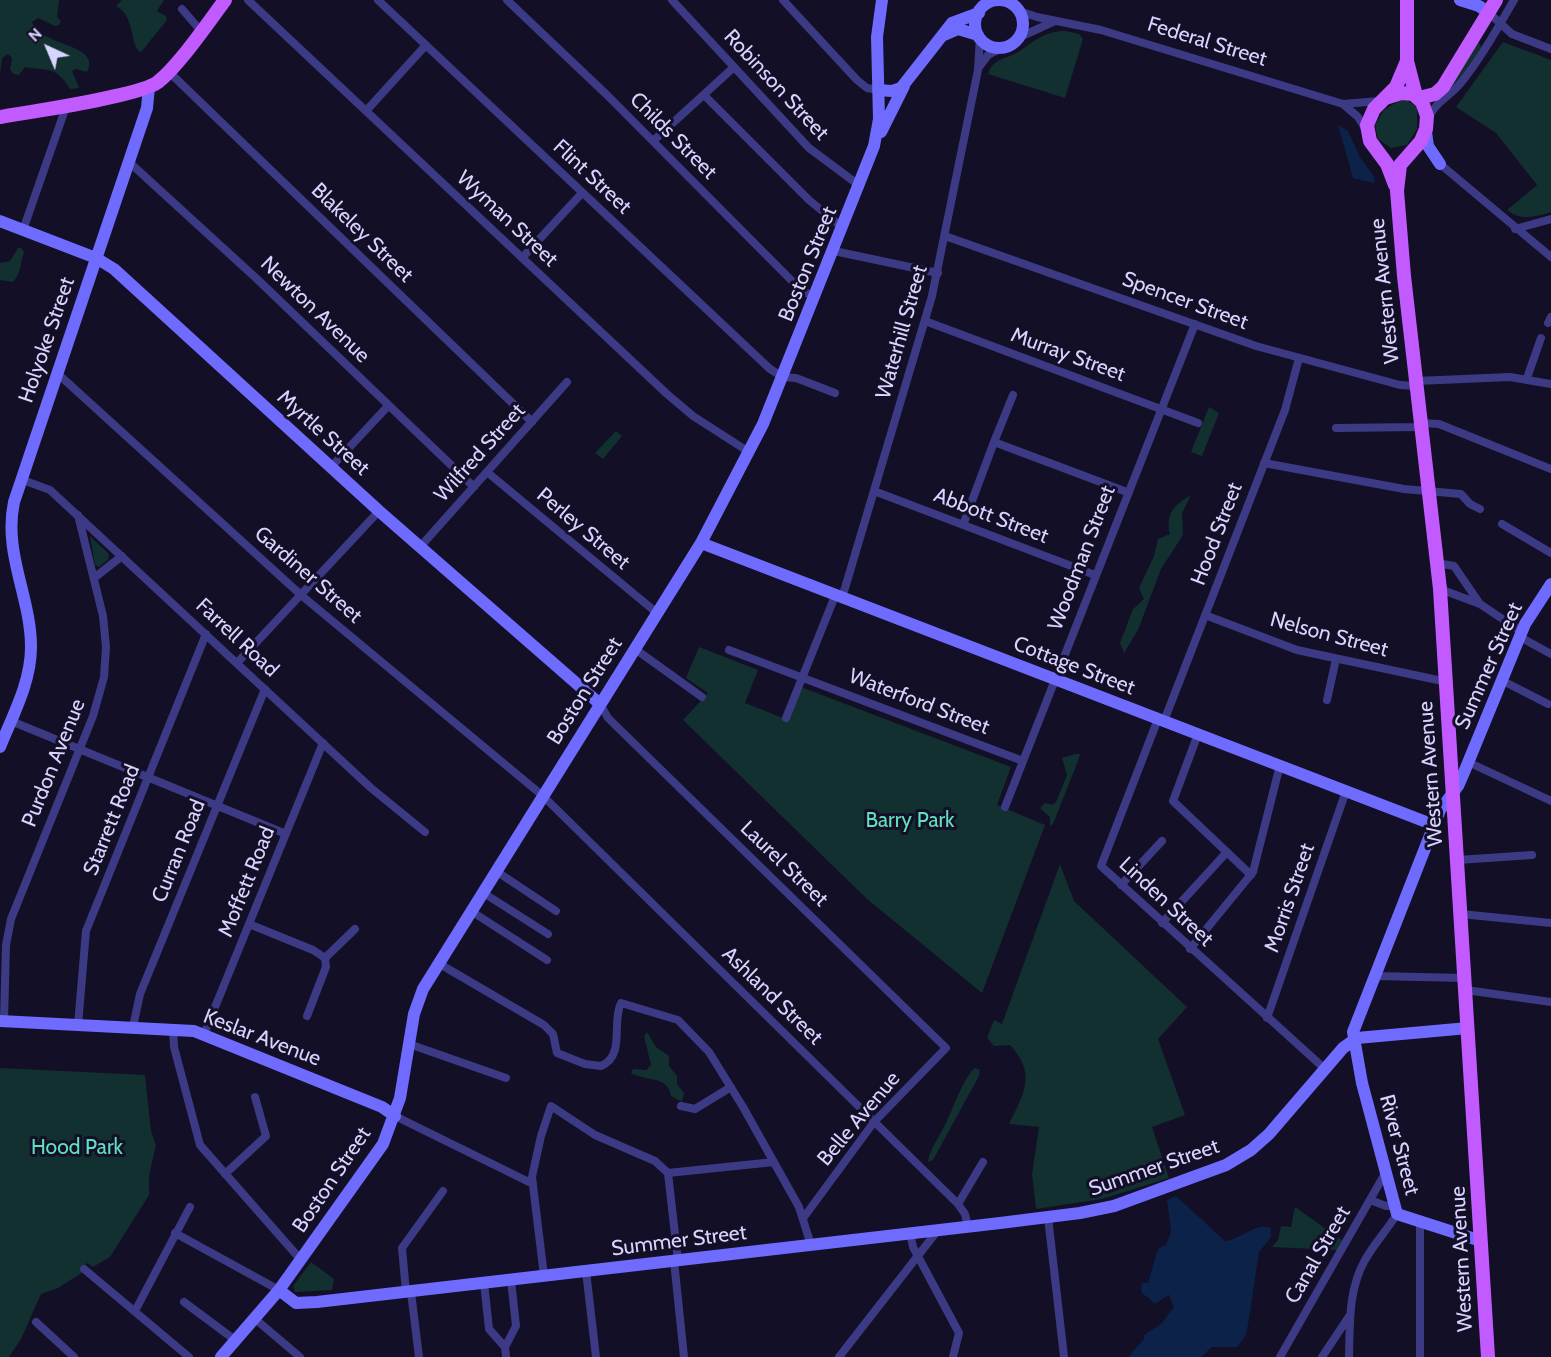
<!DOCTYPE html>
<html>
<head>
<meta charset="utf-8">
<style>
  body { margin:0 }
  #map { position:relative; width:1551px; height:1357px; overflow:hidden; background:#130f26; font-family:Cabin,sans-serif }
  canvas { display:block }
  .north { position:absolute; left:18px; top:18px; width:60px; height:60px; -webkit-text-stroke:4px #130f26; paint-order:stroke; rotate:316deg; font-size:16px; font-weight:700; line-height:24px; text-align:center; color:#d9d4ff }
  .north::after { content:''; display:block; margin:auto; width:21px; height:27px; background:#d9d4ff; clip-path:polygon(50% 0,100% 100%,50% 72%,0 100%) }
</style>
</head>
<body>
<div id="map">
<canvas width="1551" height="1357"></canvas>
<div class="north">N</div>
</div>
<script>
const g = document.querySelector('canvas').getContext('2d');
g.lineJoin = 'round';
function fillPath(path, color) { g.fillStyle = color; g.fill(path, 'evenodd'); }
function strokePath(path, color, width, dash) { g.strokeStyle = color; g.lineWidth = width; g.lineCap = dash ? 'butt' : 'round'; g.setLineDash(dash || []); g.stroke(path); }
function write(font, color, halo, rows, align = 'center') {
  g.font = font + ' Cabin,sans-serif'; g.lineWidth = 6; g.setLineDash([]); g.textBaseline = 'middle'; g.strokeStyle = halo; g.fillStyle = color; for (const [text, x, y, turn = 0] of rows) {
    g.save(); g.translate(x, y); g.rotate((+turn || 0) * Math.PI / 180); g.textAlign = isNaN(turn) ? turn : align; if (halo) g.strokeText(text, 0, 0); g.fillText(text, 0, 0); g.restore();
  }
}
const green = new Path2D(`
  M0,0H59L57,17L61,21L59,25L55,26L38,18L32,22C40,47 102,43 87,72L76,69L72,71L79,88L70,89C56,66 49,71 25,67L19,75L13,74L10,69L12,58L8,54L2,58L0,74Z
  M122,0H164L157,11L166,16L167,20L141,52C129,47 136,16 116,6Z
  M1066,31L1079,34L1083,39L1065,98L988,74C994,57 1005,60 1018,52C1035,41 1044,31 1066,31Z
  M1478,42L1481,46L1480,50L1456,84L1444,91Z
  M1503,42L1551,60V212C1535,217 1521,221 1507,210L1537,185L1496,133L1456,107Z
  M1400,100L1408,101L1417,107V129L1407,145L1391,148L1378,139L1375,125L1384,110Z
  M18,248H21L24,252C20,263 21,274 13,282L0,280V263L10,261Z
  M1209,407L1219,413L1202,456L1191,452Z
  M616,431L622,436L603,459L595,453Z
  M1191,495L1182,513L1183,535L1161,569L1138,630L1124,653L1120,643L1133,609L1144,599L1139,588L1154,556L1158,539L1170,534C1165,514 1174,505 1191,495Z
  M90,536L109,554L108,560L99,567L95,565Z
  M699,647L758,670L745,703L788,720L801,687L1011,767L997,805L1045,825L982,993L867,899L683,720L708,693L686,678Z
  M1075,754H1080L1078,761L1053,824L1050,826V817L1040,808L1045,803L1053,805L1056,802L1067,775L1062,758Z
  M1060,864L1074,901L1187,1007L1158,1039L1185,1115L1152,1127L1169,1178L1102,1199L1036,1209L1032,1174L1039,1127L1009,1124C1024,1093 1037,1074 1010,1045L994,1046L987,1038L994,1020L1002,1024Z
  M647,1032L656,1047L669,1056V1066L677,1076V1084L684,1093L682,1102L671,1096C667,1074 645,1082 631,1073L633,1069L646,1070L651,1065L644,1036Z
  M0,1068L145,1075L151,1131L156,1145L149,1176V1195L110,1257L93,1267L87,1263L81,1270L83,1272L58,1288L41,1294L21,1339L9,1357H0Z
  M975,1068L980,1070L979,1076L933,1160L928,1162C928,1155 935,1143 939,1136C950,1119 962,1078 975,1068Z
  M1295,1207L1342,1240L1337,1250L1272,1247L1278,1240L1281,1226L1291,1227Z
  M311,1262L334,1279L332,1290L295,1292L293,1286Z`);
const water = new Path2D(`
  M1338,125L1348,131L1360,157L1375,178L1374,183L1353,178Z
  M1176,1196L1225,1241C1240,1240 1256,1221 1271,1228V1237L1259,1252L1249,1319L1246,1335L1237,1347H1212L1201,1357H1128L1144,1339V1335L1161,1324L1174,1307L1169,1295L1154,1304C1148,1293 1138,1298 1142,1283H1148L1158,1249L1166,1245L1171,1232L1167,1200Z`);
const street = new Path2D(`
  M248,0L667,394L693,416L749,452
  M378,0L770,369L783,377L796,378L835,393
  M507,0L607,95L797,286L814,298
  M672,0L809,148L860,186
  M783,0L857,80L867,88L878,90
  M182,9L201,31
  M1019,11L1037,17L1101,30L1343,104L1379,101
  M1489,13L1512,34L1551,49
  M1020,37L1055,21
  M979,67L988,55L1002,48
  M168,71L532,422
  M704,95L809,200L843,228
  M1343,104L1358,117L1366,130
  M366,111L426,45
  M1428,119C1435,102 1449,97 1460,84C1481,58 1497,29 1514,0
  M653,141L734,67
  M129,162L257,279L474,487
  M1440,164L1551,257
  M1515,229L1551,219
  M23,230L67,104
  M945,236L1256,346L1400,385L1416,386
  M834,251L938,273
  M522,258L582,193
  M925,321L1198,423
  M1548,323L1551,317
  M57,373L301,595L543,796L958,1204L965,1214L968,1227
  M1527,378L1541,338
  M1416,381L1510,377L1551,384
  M1421,423L1439,424L1551,469
  M1336,428L1421,427
  M994,442L1013,395
  M1264,463L1404,489L1461,494L1470,504L1480,509
  M331,467L388,406
  M487,472L657,613
  M20,479L50,490L371,788L425,832
  M874,491L1095,575
  M1502,524L1551,553
  M963,525L994,442L1127,492
  M420,547L567,382
  M1437,563L1454,566L1480,604
  M94,578L122,556
  M1440,589L1480,604L1522,632
  M842,598L932,296L978,70L980,37
  M1205,615L1297,650L1447,682
  M1520,637L1551,654
  M635,649L702,697
  M729,650L1023,761
  M237,663L379,511
  M1503,681L1548,704
  M1327,700L1336,659
  M600,704L608,718L946,1048L874,1122L804,1217
  M786,718L835,596
  M1158,719L1101,866L1325,1069
  M11,721L286,834
  M1164,721L1285,410L1299,358
  M1198,734L1173,801L1251,875
  M1468,762L1551,801
  M1005,807L1195,324
  M1458,860L1532,855
  M496,871L556,911
  M1121,885L1162,841
  M482,892L548,934
  M471,911L547,960
  M1461,914L1551,923
  M1162,923L1227,852
  M249,924L313,950L325,958
  M1190,949L1253,872L1280,765
  M325,958L355,929
  M438,963L544,1025L553,1034L557,1053L585,1064L601,1066C626,1055 611,1023 621,1003L678,1020L709,1052L743,1107L799,1207L811,1245
  M1374,976L1465,978
  M1466,990L1551,1002
  M307,1016L326,967L325,958
  M1267,1018L1346,791
  M4,1021L6,945L11,919L93,716L104,677L106,647L103,616L78,515
  M78,1025L86,931L206,634
  M133,1027L140,994L265,689
  M173,1029L174,1047L200,1145L301,1260
  M204,1034L323,743
  M409,1044L506,1078
  M681,1106L695,1109L731,1087
  M395,1116L533,1184
  M668,1173L774,1162
  M668,1173L678,1261
  M225,1174L266,1136L255,1097
  M1370,1200L1386,1206H1395
  M958,1204L983,1162
  M1048,1217L1064,1357
  M1420,1222V1357
  M175,1233L279,1290
  M910,1233L913,1247L959,1333L953,1357
  M674,1261L684,1357
  M84,1269L189,1357
  M586,1271L596,1357
  M544,1276L532,1177L541,1136L551,1106L595,1135L655,1161L668,1173
  M484,1283L489,1329L505,1347L506,1357
  M406,1292L402,1248L443,1191
  M411,1292L419,1357
  M184,1302L235,1340
  M135,1311L190,1207
  M254,1318L300,1357
  M36,1322L74,1357
  M505,1347L516,1326L511,1280
  M839,1357L938,1230
  M1280,1357L1387,1170
  M1322,1357L1350,1315
  M1349,1357C1350,1324 1348,1290 1365,1260C1374,1244 1387,1230 1397,1214`);
const secondary = new Path2D(`
  M1460,0L1479,6L1489,13
  M975 24a24 24 0 1 1 48 0a24 24 0 1 1-48 0Z
  M944,35L958,29L978,35
  M878,90L892,91L901,88L952,23L979,13
  M881,132L904,86
  M1426,132L1428,146L1440,164
  M0,221L96,258L114,269L379,511L600,704
  M701,543L1434,825
  M0,747C13,715 31,682 31,647C31,597 3,553 14,502L147,108L149,87
  M0,1021L194,1031L382,1107L395,1116
  M1481,1241L1397,1214L1362,1083L1353,1032L1440,810L1458,786L1465,770L1525,624L1551,584
  M279,1290L296,1303L317,1302L1000,1223L1080,1213L1114,1206L1226,1165L1251,1150L1269,1134L1343,1048L1357,1038L1468,1028
  M221,1357L279,1290L383,1144L400,1098L414,1014L423,989L701,543L763,424L874,146L879,119L877,37L882,0`);
const primary = new Path2D(`
  M1407,0V61L1416,96
  M1385,98L1401,93L1413,94L1422,102L1427,116L1426,129L1421,141L1400,165L1397,191L1404,276L1440,589L1488,1357
  M1419,98L1435,94L1443,87L1496,0
  M0,117C29,112 140,96 158,82C180,64 207,24 225,0
  M1395,185L1387,164L1370,141L1367,125L1374,109L1396,87L1407,61`);
const streetNames = [
  ["Federal Street",1207,42,17],
  ["Robinson Street",776,85,47],
  ["Childs Street",673,136,45],
  ["Flint Street",592,177,43],
  ["Wyman Street",507,219,43],
  ["Blakeley Street",362,233,44],
  ["Boston Street",808,264,-68],
  ["Western Avenue",1385,291,-96],
  ["Spencer Street",1185,301,20],
  ["Newton Avenue",315,310,44],
  ["Waterhill Street",902,332,-74],
  ["Holyoke Street",47,340,-71],
  ["Murray Street",1068,355,20],
  ["Myrtle Street",323,433,42],
  ["Wilfred Street",480,453,-48],
  ["Abbott Street",991,516,21],
  ["Perley Street",583,529,40],
  ["Hood Street",1217,534,-69],
  ["Woodman Street",1082,558,-69],
  ["Gardiner Street",308,575,41],
  ["Nelson Street",1329,635,15],
  ["Farrell Road",237,638,43],
  ["Cottage Street",1074,666,21],
  ["Summer Street",1489,666,-66],
  ["Boston Street",585,691,-58],
  ["Waterford Street",919,702,21],
  ["Purdon Avenue",54,763,-68],
  ["Western Avenue",1431,774,-94],
  ["Starrett Road",112,820,-68],
  ["Curran Road",179,851,-68],
  ["Laurel Street",784,864,44],
  ["Moffett Road",247,882,-68],
  ["Morris Street",1290,898,-71],
  ["Linden Street",1166,902,43],
  ["Ashland Street",772,996,44],
  ["Keslar Avenue",262,1038,21],
  ["Belle Avenue",859,1119,-50],
  ["River Street",1399,1145,75],
  ["Summer Street",1154,1168,-19],
  ["Boston Street",332,1180,-56],
  ["Summer Street",679,1241,-7],
  ["Canal Street",1318,1255,-60],
  ["Western Avenue",1462,1259,-93]
];
const parkNames = [
  ["Barry Park",910,821],
  ["Hood Park",77,1148]
];
fillPath(green, '#12302f');
fillPath(water, '#0c2248');
strokePath(street, '#3d3a85', 8);
strokePath(secondary, '#6f6bff', 12);
strokePath(primary, '#c25bff', 14);
write('21px', '#d9d4ff', '#130f26', streetNames);
write('21px', '#5fe0c0', '#130f26', parkNames);
</script>
</body>
</html>
